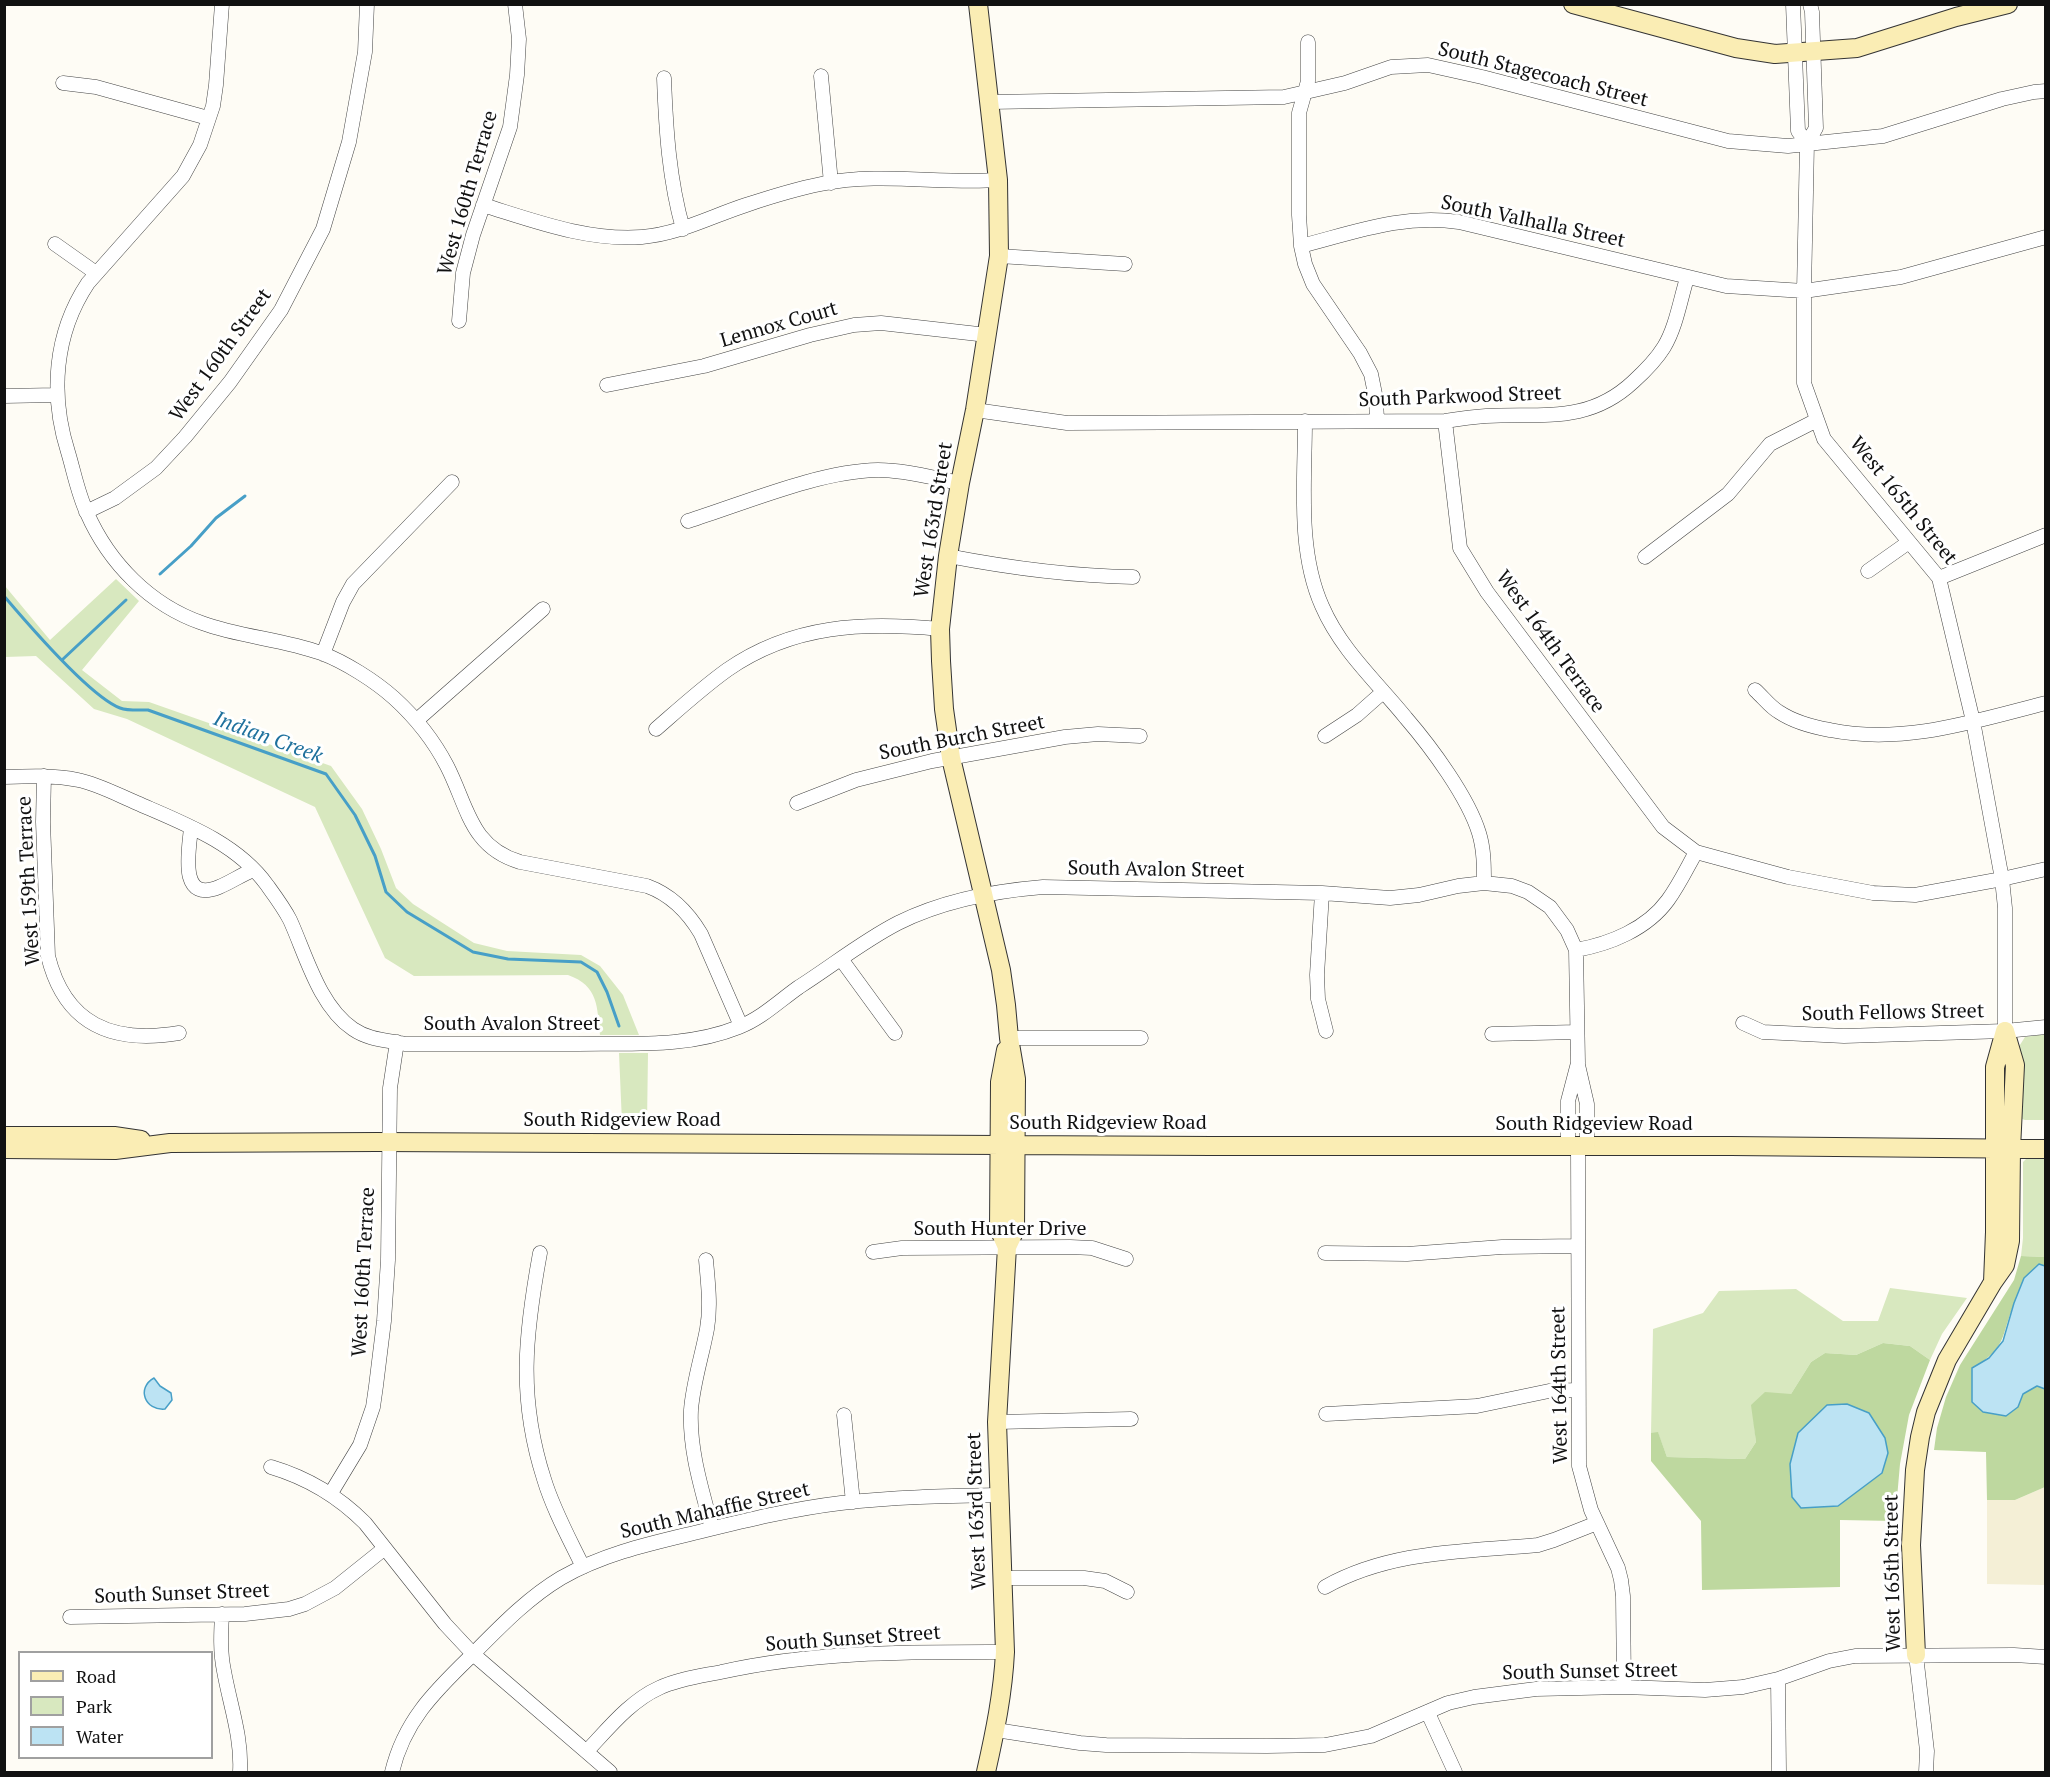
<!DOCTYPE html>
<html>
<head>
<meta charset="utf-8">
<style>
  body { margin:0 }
  #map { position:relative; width:2050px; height:1777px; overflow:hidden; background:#fefcf5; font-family:"PT Serif",serif }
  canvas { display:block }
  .frame { position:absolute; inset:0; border:6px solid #111; pointer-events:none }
  .legend { position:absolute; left:18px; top:1651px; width:195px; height:108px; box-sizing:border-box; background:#fff; border:2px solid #a0a0a0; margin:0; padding:8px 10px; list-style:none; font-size:18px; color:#111 }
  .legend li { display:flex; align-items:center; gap:12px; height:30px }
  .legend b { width:30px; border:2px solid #a0a0a0 }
</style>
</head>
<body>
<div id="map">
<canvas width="2050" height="1777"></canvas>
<div class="frame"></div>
<ul class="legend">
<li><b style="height:8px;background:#faedb4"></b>Road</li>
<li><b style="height:16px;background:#d8e8bf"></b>Park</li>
<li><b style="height:16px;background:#bce3f3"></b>Water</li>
</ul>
</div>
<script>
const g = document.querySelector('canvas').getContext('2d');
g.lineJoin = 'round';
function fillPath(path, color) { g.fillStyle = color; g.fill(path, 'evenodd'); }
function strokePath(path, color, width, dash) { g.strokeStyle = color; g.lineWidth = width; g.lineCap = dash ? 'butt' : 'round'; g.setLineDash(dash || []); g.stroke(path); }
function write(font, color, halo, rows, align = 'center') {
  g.font = font + ' "PT Serif",serif'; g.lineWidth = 6; g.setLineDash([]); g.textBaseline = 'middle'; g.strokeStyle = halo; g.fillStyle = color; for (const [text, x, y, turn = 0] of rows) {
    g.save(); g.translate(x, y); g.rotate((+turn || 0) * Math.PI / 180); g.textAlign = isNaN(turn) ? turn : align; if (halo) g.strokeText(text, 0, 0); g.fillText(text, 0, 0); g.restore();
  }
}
const farmland = new Path2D(`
  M2045,1487V1585L1987,1584V1500H2015Z`);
const green = new Path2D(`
  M116,579L139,601L82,670L122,701L149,702L331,766L362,809L381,849L396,888L413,904L474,943L507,951L581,955L600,966L623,995L639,1035H600C597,1007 599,986 568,975L414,976L385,958L315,807L127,719L94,709L36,656L5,657V586L50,640Z
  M2045,1034V1120H2025L2019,1118L2018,1048L2025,1037Z
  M619,1053H648L647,1124L622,1123Z
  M2026,1159H2045V1257L2021,1256L2023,1238V1162Z
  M1890,1288L1967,1298L1942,1334L1930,1360L1910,1346L1883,1343L1856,1355L1825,1353L1811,1362L1791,1394L1752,1405L1756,1442L1745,1459L1667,1457L1658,1433H1651L1653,1329L1703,1313L1719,1291L1796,1289L1843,1321H1878Z`);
const forest = new Path2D(`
  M2021,1256L2045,1257V1266L2039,1264C2031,1277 2019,1290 2014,1304C2000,1338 2008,1346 1972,1369V1402L1983,1412L2018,1407L2023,1394L2037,1386L2045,1389V1487L2015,1500H1987L1986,1452L1934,1450L1937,1428L1946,1397L1960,1365L2014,1280Z
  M1883,1343L1910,1346L1930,1360L1909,1415L1900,1464L1895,1521L1840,1520V1587L1702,1590L1701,1521L1651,1461V1433L1658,1432L1667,1457L1745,1459L1756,1442L1751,1405L1765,1392L1791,1394L1811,1362L1825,1353L1856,1355Z`);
const water = new Path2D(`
  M2039,1264L2045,1266V1389L2037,1386L2023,1394L2018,1407L2006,1416L1983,1412L1972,1402V1368L1989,1358L2003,1341L2014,1303L2024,1278Z
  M154,1378L160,1386L171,1393L172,1400L165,1409C145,1411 136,1388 154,1378Z
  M1847,1404L1869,1413L1885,1438L1888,1453L1882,1473L1838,1506L1801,1508L1792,1497L1790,1464L1798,1433L1827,1405Z`);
const stream = new Path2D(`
  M160,574L191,546L216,518L245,496
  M4,596C27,623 89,696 120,708C128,711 140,710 148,710L326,774L355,815L375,856L386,892L407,912L473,952L508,959L581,962L597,972L607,992L619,1026
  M62,660L126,600`);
const street = new Path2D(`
  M222,4L216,85L213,106L200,145L183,176L88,283C54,334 50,395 68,452C74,472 78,494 87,513C109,563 150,605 202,623C240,637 282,639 321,653C345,662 375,681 394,698C416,718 433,739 447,766C468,807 470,847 520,862L647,886C672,895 688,912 701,934L741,1026
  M1793,4L1798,131L1807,143L1816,128L1812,12L1810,4
  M1308,42V81L1299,113V215L1301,246L1305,264L1313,284L1360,353L1371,374L1376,399L1377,421
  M821,76L831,183
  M664,78C666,130 669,179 683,229
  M63,83L96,87L208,118
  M990,102L1284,97L1345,83L1391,67L1428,65L1482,77L1728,141L1788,146L1883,136L2002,99L2034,92L2046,91
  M1807,143L1804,291V383L1824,439L1939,578L1973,721L2002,879L2005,908V1031
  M483,205C535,221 587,241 642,237C679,234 712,216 746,205C770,197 796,189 821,184C879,172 939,184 998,180
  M55,244L96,273
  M1301,246C1356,232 1402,214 1459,222L1726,286L1804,291L1901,277L2046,237
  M999,256L1125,264
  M459,321L463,273L473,235L510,127L517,75L519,39L515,4
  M607,385L704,366L810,335L854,325L881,323L987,335
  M4,396L56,395
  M975,410L1067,423L1445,421C1458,419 1472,417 1486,416C1542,413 1588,424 1633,382C1644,372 1656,360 1664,347C1676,327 1680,301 1687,278
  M1305,421C1305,481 1297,550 1322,606C1341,650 1376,681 1406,718C1431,747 1468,797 1479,833C1484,849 1484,866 1484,883
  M1445,421L1460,548L1487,592L1663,827L1696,852L1788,877L1873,893L1915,895L2002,879L2046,869
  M86,512L115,498L156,468L185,437L230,382L281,310L323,229L349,142L365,52L367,4
  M688,521C745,503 819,471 878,470C905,470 933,478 960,483
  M948,556C1010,568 1070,576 1133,577
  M1645,557L1728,494L1770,444L1817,420
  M1868,571L1909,542
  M1939,578L2046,535
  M323,654L343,602L353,584L452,482
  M1755,690C1763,697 1770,707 1779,712C1794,722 1813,727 1830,730C1904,745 1975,721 2046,703
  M417,720L543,609
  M656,729C679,709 702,688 727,670C793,624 864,622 940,629
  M1325,736L1357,715L1383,692
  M44,776L43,822L48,956C65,1025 113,1044 179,1033
  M4,777C29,776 54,775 78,780C98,784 118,795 137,803C183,823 237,843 267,885C275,896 284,908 290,920C306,955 319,1006 353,1029C369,1040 387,1040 405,1044C463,1044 520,1044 578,1044C632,1043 687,1048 739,1027C762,1018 779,1001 799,987C832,966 863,941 898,923C942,901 994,891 1043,887L1322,893L1390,898L1419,895L1458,886L1484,883L1512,886L1528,892L1550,907L1567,930L1576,950L1578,1063L1568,1101V1146
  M797,803L856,780L932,761L1065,737L1098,734L1140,736
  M191,828C189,850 178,904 219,887C231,882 241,875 253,870
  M1322,893L1317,975L1318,999L1326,1031
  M1576,950C1610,944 1647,929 1668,900C1679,885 1687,868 1696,852
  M841,959L895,1033
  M1743,1023L1763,1032L1844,1036L2005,1031L2046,1027
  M1492,1034L1577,1032
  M1009,1038H1141
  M1578,1065L1587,1104V1146
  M1578,1146L1579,1466L1591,1510L1618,1568L1621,1580L1623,1596L1624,1687
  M873,1252L902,1248L1070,1247L1092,1248L1126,1259
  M540,1253C525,1335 518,1398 544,1479C553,1509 569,1538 583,1567
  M1325,1253L1407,1254L1502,1247L1578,1246
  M706,1260C708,1283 711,1306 707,1329C702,1356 693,1383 691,1410C689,1450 702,1490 712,1528
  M1326,1414L1477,1406L1549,1391L1578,1390
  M844,1415L853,1502
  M997,1422L1131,1419
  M271,1467C308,1478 338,1496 365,1523L445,1624L473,1654L610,1772
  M331,1493L360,1445L373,1407L376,1386L384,1321L388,1260L390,1088L397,1042
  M1002,1578H1084L1105,1581L1127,1592
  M1325,1587C1391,1550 1465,1552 1538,1545L1554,1540L1597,1523
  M222,1614C221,1633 220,1652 224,1671C230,1705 242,1737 240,1772
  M70,1617L245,1614L289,1609L305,1604L335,1588L385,1548
  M1916,1655L1927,1751L1926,1772
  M1778,1679L1779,1772
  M1428,1713L1455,1772
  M996,1730L1080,1743L1106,1745L1267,1746L1325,1745L1371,1736L1448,1703L1474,1697L1536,1689L1624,1687L1705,1690L1743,1687L1778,1679L1829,1661L1855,1656L2014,1655L2046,1657
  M587,1751C608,1729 630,1701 659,1688C678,1679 701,1676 721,1672C814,1651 910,1652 1005,1652
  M392,1772C404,1722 433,1693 469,1658C498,1629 526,1599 561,1578C603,1554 648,1544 694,1533C743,1521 791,1509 841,1503C893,1497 946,1496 999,1495`);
const secondary = new Path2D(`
  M978,4L998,180L999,256L975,410L960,483L948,556L940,629L941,661L944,709L951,758L1001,970L1006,1005L1009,1038L1016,1079L1015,1230L1007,1247L997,1422L1005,1652C1003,1693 995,1732 986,1772
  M1573,4L1736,48L1775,54L1857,48L1956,17L2008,4
  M1006,1050L1000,1082L999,1229L1007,1247
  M4,1136H114L141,1140
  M4,1149L115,1150L170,1143L377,1142L1212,1146H1731L2046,1149
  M1993,1282L1995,1232V1067L2005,1031
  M1916,1655L1911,1545L1915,1470L1920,1437L1926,1412L1947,1360L1993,1282L2005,1265L2010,1241L2011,1149L2015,1065L2005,1031`);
const streetNames = [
  ["South Stagecoach Street",1543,75,14],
  ["West 160th Terrace",468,193,-74],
  ["South Valhalla Street",1533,222,12],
  ["Lennox Court",779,325,-16],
  ["West 160th Street",221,355,-54],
  ["South Parkwood Street",1460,397,-2],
  ["West 165th Street",1903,501,51],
  ["West 163rd Street",934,520,-81],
  ["West 164th Terrace",1550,642,54],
  ["South Burch Street",962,738,-11],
  ["South Avalon Street",1156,870,1],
  ["West 159th Terrace",29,881,-93],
  ["South Fellows Street",1893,1013,-1],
  ["South Avalon Street",512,1024],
  ["South Ridgeview Road",622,1120],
  ["South Ridgeview Road",1108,1123],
  ["South Ridgeview Road",1594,1124],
  ["South Hunter Drive",1000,1229],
  ["West 160th Terrace",364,1272,-87],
  ["West 164th Street",1560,1385,-91],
  ["South Mahaffie Street",715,1511,-13],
  ["West 163rd Street",977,1511,-92],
  ["West 165th Street",1893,1573,-91],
  ["South Sunset Street",182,1594,-2],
  ["South Sunset Street",853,1639,-4],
  ["South Sunset Street",1590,1672,-1]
];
const waterNames = [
  ["Indian Creek",268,738,20]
];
fillPath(farmland, '#f4efd6');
fillPath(green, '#d8e8bf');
fillPath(forest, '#bed89f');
fillPath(water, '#bce3f3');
strokePath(water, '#479fc7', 1.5);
strokePath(stream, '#479fc7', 3);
strokePath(street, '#444', 15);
strokePath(secondary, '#333', 20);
strokePath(street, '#fff', 14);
strokePath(secondary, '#faedb4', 18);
write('20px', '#111', '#fff', streetNames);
write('italic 21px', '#1f719d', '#fff', waterNames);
</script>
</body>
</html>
